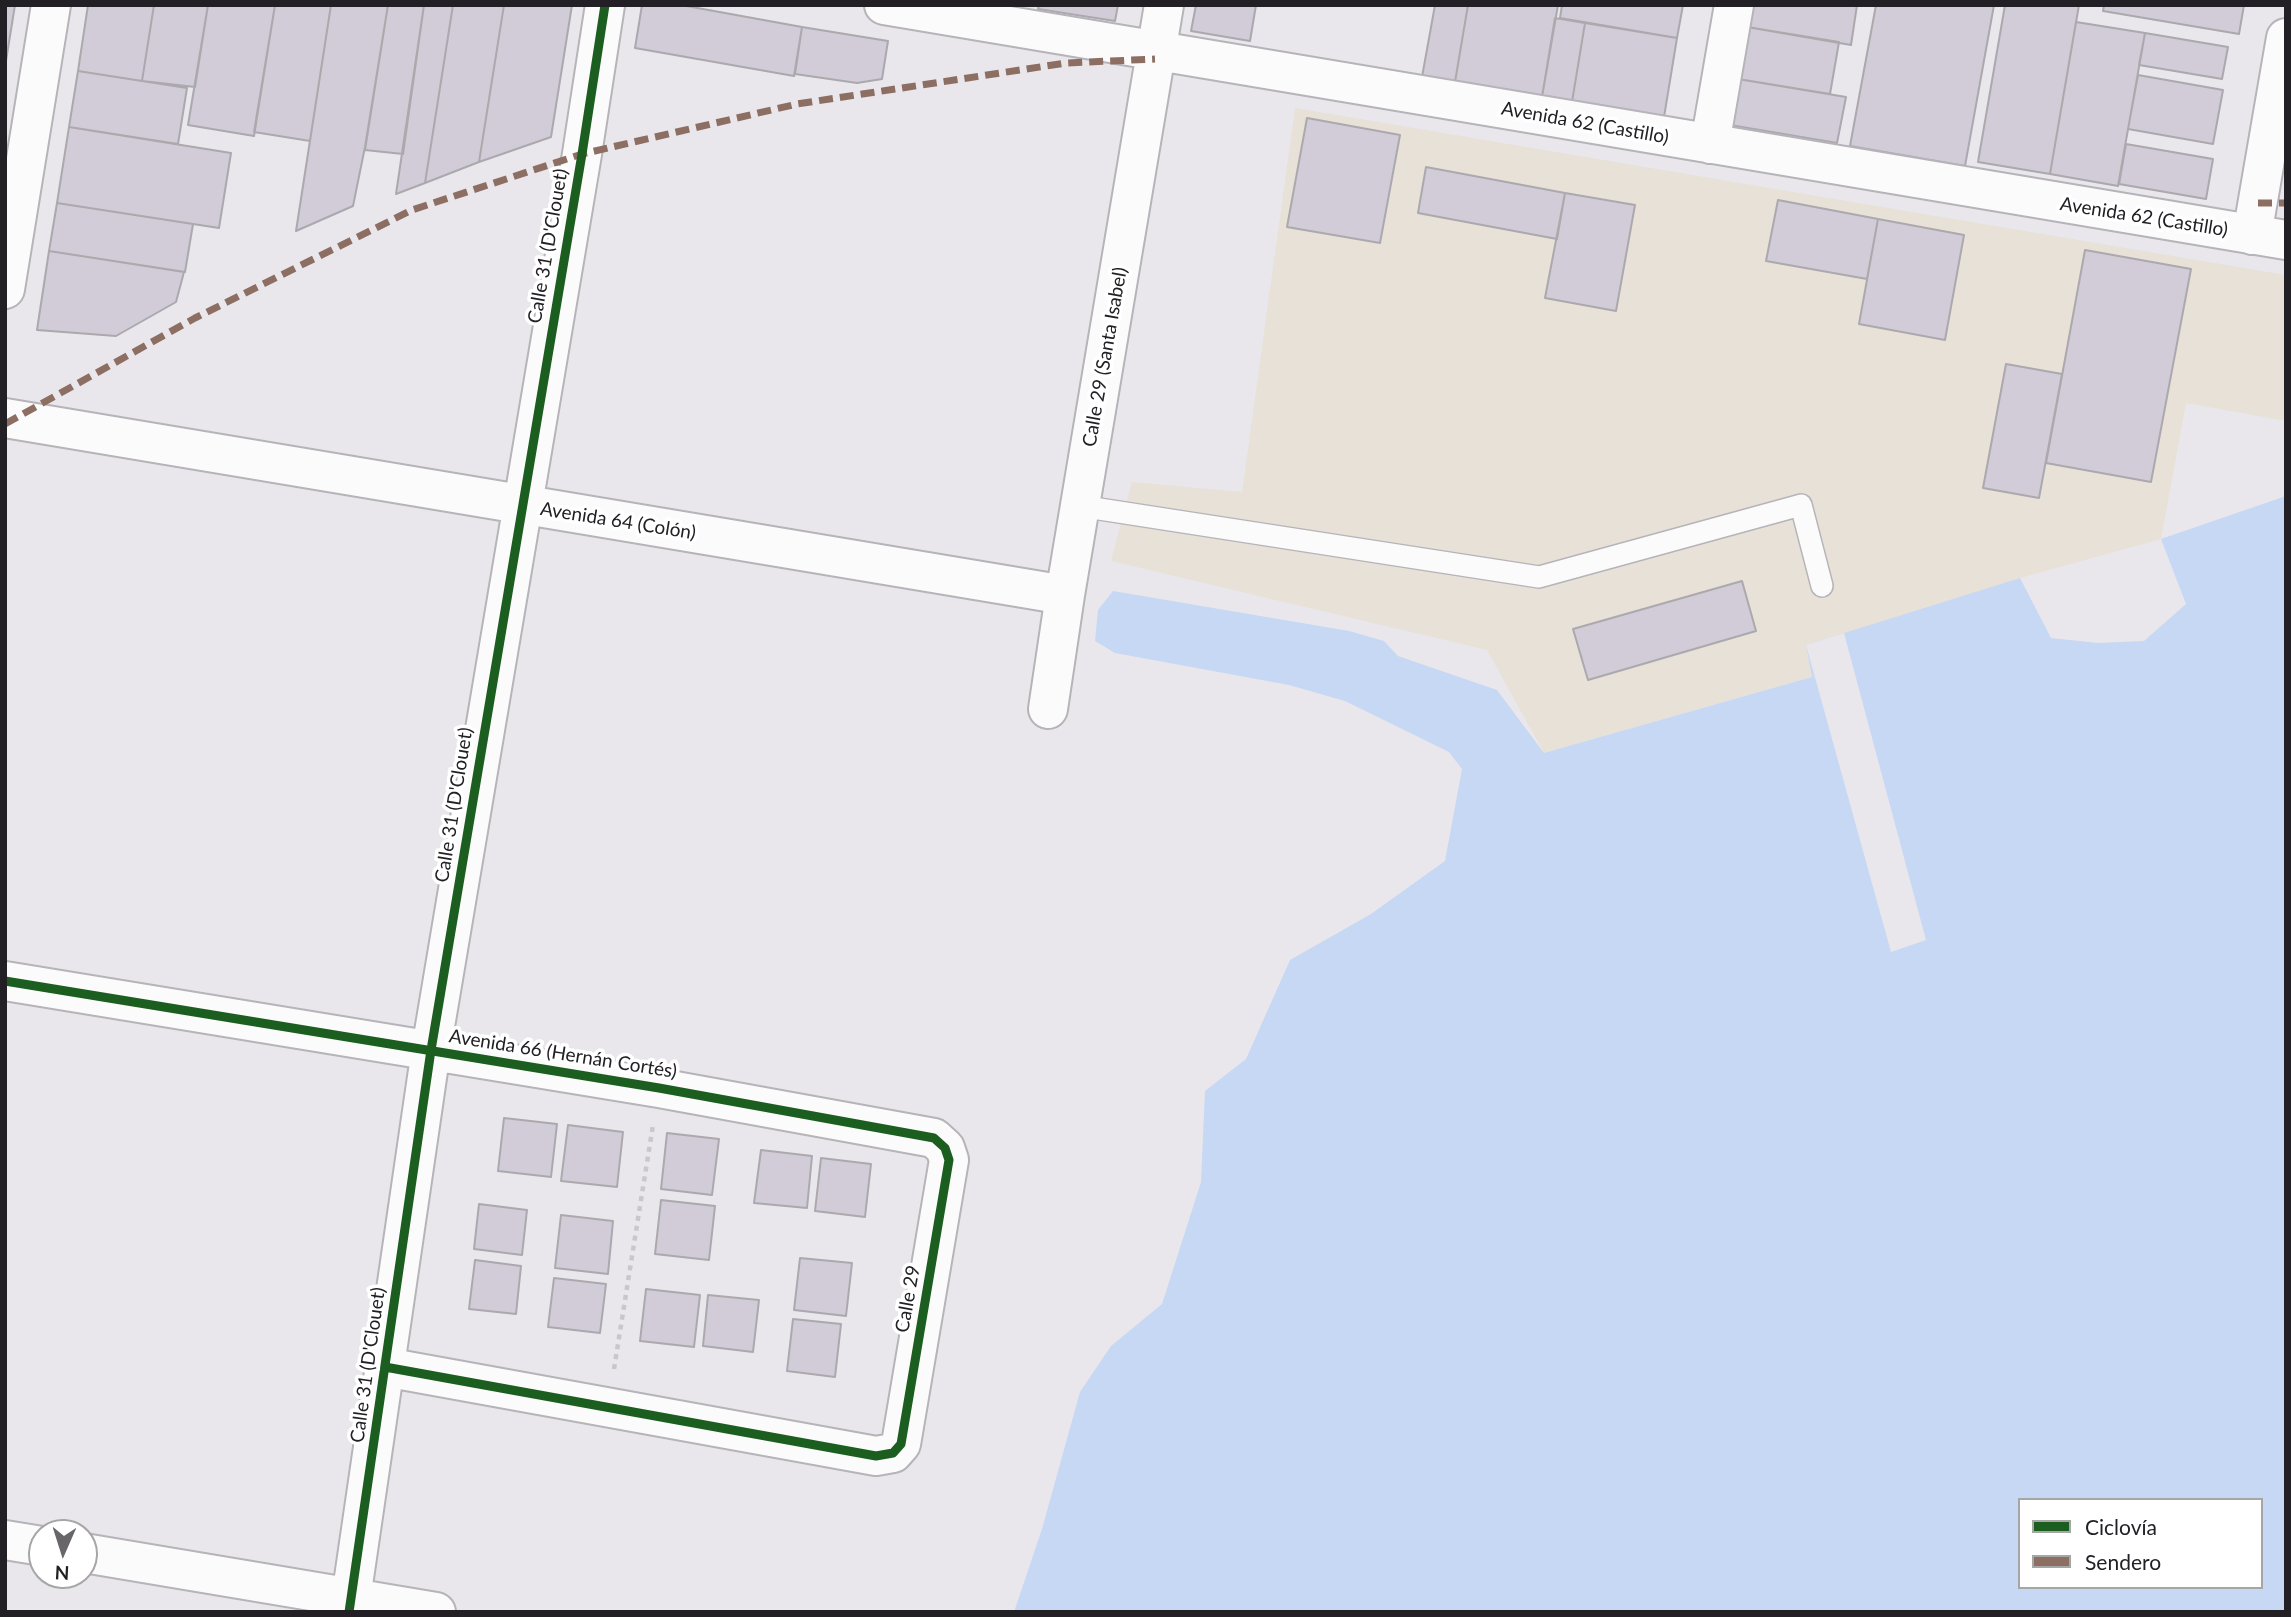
<!DOCTYPE html>
<html>
<head>
<meta charset="utf-8">
<style>
  body { margin:0 }
  #map { position:relative; width:2291px; height:1617px; overflow:hidden; background:#e9e7ec; font-family:Lato,sans-serif }
  canvas { display:block }
  .frame { position:absolute; inset:0; border:7px solid #222024; pointer-events:none }
  .legend { position:absolute; left:2018px; top:1498px; width:245px; height:91px; box-sizing:border-box; background:#fff; border:2px solid #a7a6a7; margin:0; padding:9px 12px; list-style:none; font-size:21px; color:#222024 }
  .legend li { display:flex; align-items:center; gap:14px; height:35px }
  .legend b { width:35px; border:2px solid #a7a6a7 }
  .north { position:absolute; left:28px; top:1519px; width:70px; height:70px; box-sizing:border-box; background:#fff; border:2px solid #a7a6a7; border-radius:50%; rotate:183deg; font-size:19px; font-weight:700; line-height:28px; text-align:center; color:#222024 }
  .north::after { content:''; display:block; margin:auto; width:24px; height:32px; background:#68666a; clip-path:polygon(50% 0,100% 100%,50% 72%,0 100%) }
</style>
</head>
<body>
<div id="map">
<canvas width="2291" height="1617"></canvas>
<div class="frame"></div>
<ul class="legend">
<li><b style="height:9px;background:#1b5e20"></b>Ciclovía</li>
<li><b style="height:9px;background:#8d6e63"></b>Sendero</li>
</ul>
<div class="north">N</div>
</div>
<script>
const g = document.querySelector('canvas').getContext('2d');
g.lineJoin = 'round';
function fillPath(path, color) { g.fillStyle = color; g.fill(path, 'evenodd'); }
function strokePath(path, color, width, dash) { g.strokeStyle = color; g.lineWidth = width; g.lineCap = dash ? 'butt' : 'round'; g.setLineDash(dash || []); g.stroke(path); }
function write(font, color, halo, rows, align = 'center') {
  g.font = font + ' Lato,sans-serif'; g.lineWidth = 7; g.setLineDash([]); g.textBaseline = 'middle'; g.strokeStyle = halo; g.fillStyle = color; for (const [text, x, y, turn = 0] of rows) {
    g.save(); g.translate(x, y); g.rotate((+turn || 0) * Math.PI / 180); g.textAlign = isNaN(turn) ? turn : align; if (halo) g.strokeText(text, 0, 0); g.fillText(text, 0, 0); g.restore();
  }
}
const industrial = new Path2D(`
  M1295,108L2286,275V421L2186,403L2161,539L2020,578L1806,646L1812,677L1544,753L1487,650L1111,561L1132,482L1242,492Z`);
const water = new Path2D(`
  M2286,496V1612H1014L1042,1529L1080,1392L1111,1346L1162,1304L1201,1182L1205,1091L1246,1059L1290,960L1371,914L1445,861L1462,769L1449,752L1345,701L1289,685L1115,653L1095,641L1098,610L1113,591L1349,631L1384,641L1398,656L1497,690L1544,753L1812,677L1806,645L2020,578L2051,638L2098,643L2144,641L2186,604L2161,539ZM2020,1500H2261V1587H2020Z`);
const pier = new Path2D(`
  M1844,633L1926,940L1891,952L1806,645Z`);
const building = new Path2D(`
  M5,5H15L5,67Z
  M88,5H154L142,81L78,71Z
  M154,5H208L195,87L142,81Z
  M208,5H275L254,136L188,125Z
  M275,5H331L310,141L254,132Z
  M331,5H388L365,147L353,206L296,231Z
  M388,5H424L403,154L365,150Z
  M424,5H453L425,183L396,194Z
  M453,5H504L479,162L425,183Z
  M504,5H572L551,137L479,162Z
  M642,5H681L802,27L794,76L635,48Z
  M1039,5H1118L1115,21L1038,9Z
  M1196,5H1256L1250,41L1191,31Z
  M1435,5H1468L1455,82L1422,77Z
  M1468,5H1558L1542,97L1455,82Z
  M1562,5H1683L1677,38L1560,18Z
  M1750,5H1857L1851,45L1747,27Z
  M1876,5H1994L1965,166L1850,146Z
  M2005,5H2079L2050,174L1978,162Z
  M2104,5H2244L2239,34L2103,11Z
  M1555,18L1585,23L1572,102L1542,97Z
  M2076,22L2145,33L2118,186L2050,174Z
  M1585,23L1677,38L1664,117L1572,102Z
  M802,27L888,41L882,79L857,83L795,74Z
  M1747,27L1839,42L1830,94L1738,79Z
  M2145,33L2228,47L2222,79L2139,65Z
  M78,71L187,88L178,144L69,127Z
  M2138,75L2223,90L2213,144L2128,129Z
  M1738,79L1846,97L1837,143L1730,125Z
  M1307,118L1400,135L1380,243L1287,227Z
  M69,127L231,153L219,228L57,203Z
  M2126,144L2213,159L2206,199L2119,184Z
  M1426,167L1565,193L1557,239L1418,213Z
  M1565,193L1635,205L1616,311L1545,298Z
  M1778,200L1878,219L1867,279L1766,261Z
  M57,203L193,224L185,272L49,251Z
  M1878,219L1964,235L1945,340L1859,324Z
  M2085,250L2191,269L2151,482L2046,463Z
  M49,251L184,272L176,302L116,336L37,330Z
  M2006,364L2062,374L2039,498L1983,488Z
  M1742,581L1756,631L1588,680L1573,629Z
  M504,1118L557,1124L551,1177L498,1171Z
  M568,1125L623,1132L617,1187L561,1181Z
  M667,1133L719,1139L712,1195L661,1189Z
  M761,1150L812,1156L807,1208L754,1203Z
  M821,1158L871,1164L865,1217L815,1211Z
  M661,1200L715,1206L709,1260L655,1254Z
  M479,1204L527,1210L522,1255L474,1249Z
  M561,1215L613,1221L608,1274L555,1268Z
  M800,1258L852,1263L846,1316L794,1310Z
  M475,1260L521,1266L516,1314L469,1309Z
  M554,1278L606,1284L600,1333L548,1327Z
  M646,1289L700,1295L694,1347L640,1341Z
  M708,1295L759,1300L753,1352L703,1346Z
  M793,1319L841,1324L835,1377L787,1371Z`);
const path = new Path2D(`
  M614,1369L653,1125`);
const lane = new Path2D(`
  M1080,506L1539,577L1801,505L1822,586`);
const street = new Path2D(`
  M884,5L2286,240
  M1710,144L1734,5
  M2252,235L2286,38
  M5,289L51,5
  M5,418L1065,595
  M1048,709L1065,595L1164,5
  M5,981L659,1088L934,1138L945,1148L949,1160L901,1444L893,1453L876,1456L385,1367
  M5,1540L42,1546
  M84,1553L436,1612
  M349,1612L431,1050L582,154L605,5`);
const quiet = new Path2D(`
  M2258,203H2286
  M5,424L195,318L412,210L582,154L797,104L1066,63L1155,59`);
const cycleway = new Path2D(`
  M5,981L659,1088L934,1138L945,1148L949,1160L901,1444L893,1453L876,1456L385,1367
  M349,1612L431,1050L582,154L605,5`);
const streetNames = [
  ["Avenida 62 (Castillo)",1585,123,10],
  ["Avenida 62 (Castillo)",2144,217,9],
  ["Calle 31 (D'Clouet)",548,246,-80],
  ["Calle 29 (Santa Isabel)",1105,357,-80],
  ["Avenida 64 (Colón)",618,521,9],
  ["Calle 31 (D'Clouet)",454,805,-81],
  ["Avenida 66 (Hernán Cortés)",563,1054,9],
  ["Calle 29",908,1299,-80],
  ["Calle 31 (D'Clouet)",368,1365,-82]
];
fillPath(industrial, '#e7e1d8');
fillPath(water, '#c6d8f4');
fillPath(pier, '#e9e7ec');
fillPath(building, '#d1ccd7');
strokePath(building, '#aba9ae', 2);
strokePath(lane, '#b6b4b8', 24);
strokePath(street, '#b6b4b8', 42);
strokePath(path, '#c8c7c9', 4.5, [5, 5]);
strokePath(lane, '#fcfbfc', 21);
strokePath(street, '#fcfbfc', 38);
strokePath(quiet, '#8d6e63', 7, [14, 7]);
strokePath(cycleway, '#1b5e20', 9);
write('19px', '#222024', '#fff', streetNames);
</script>
</body>
</html>
